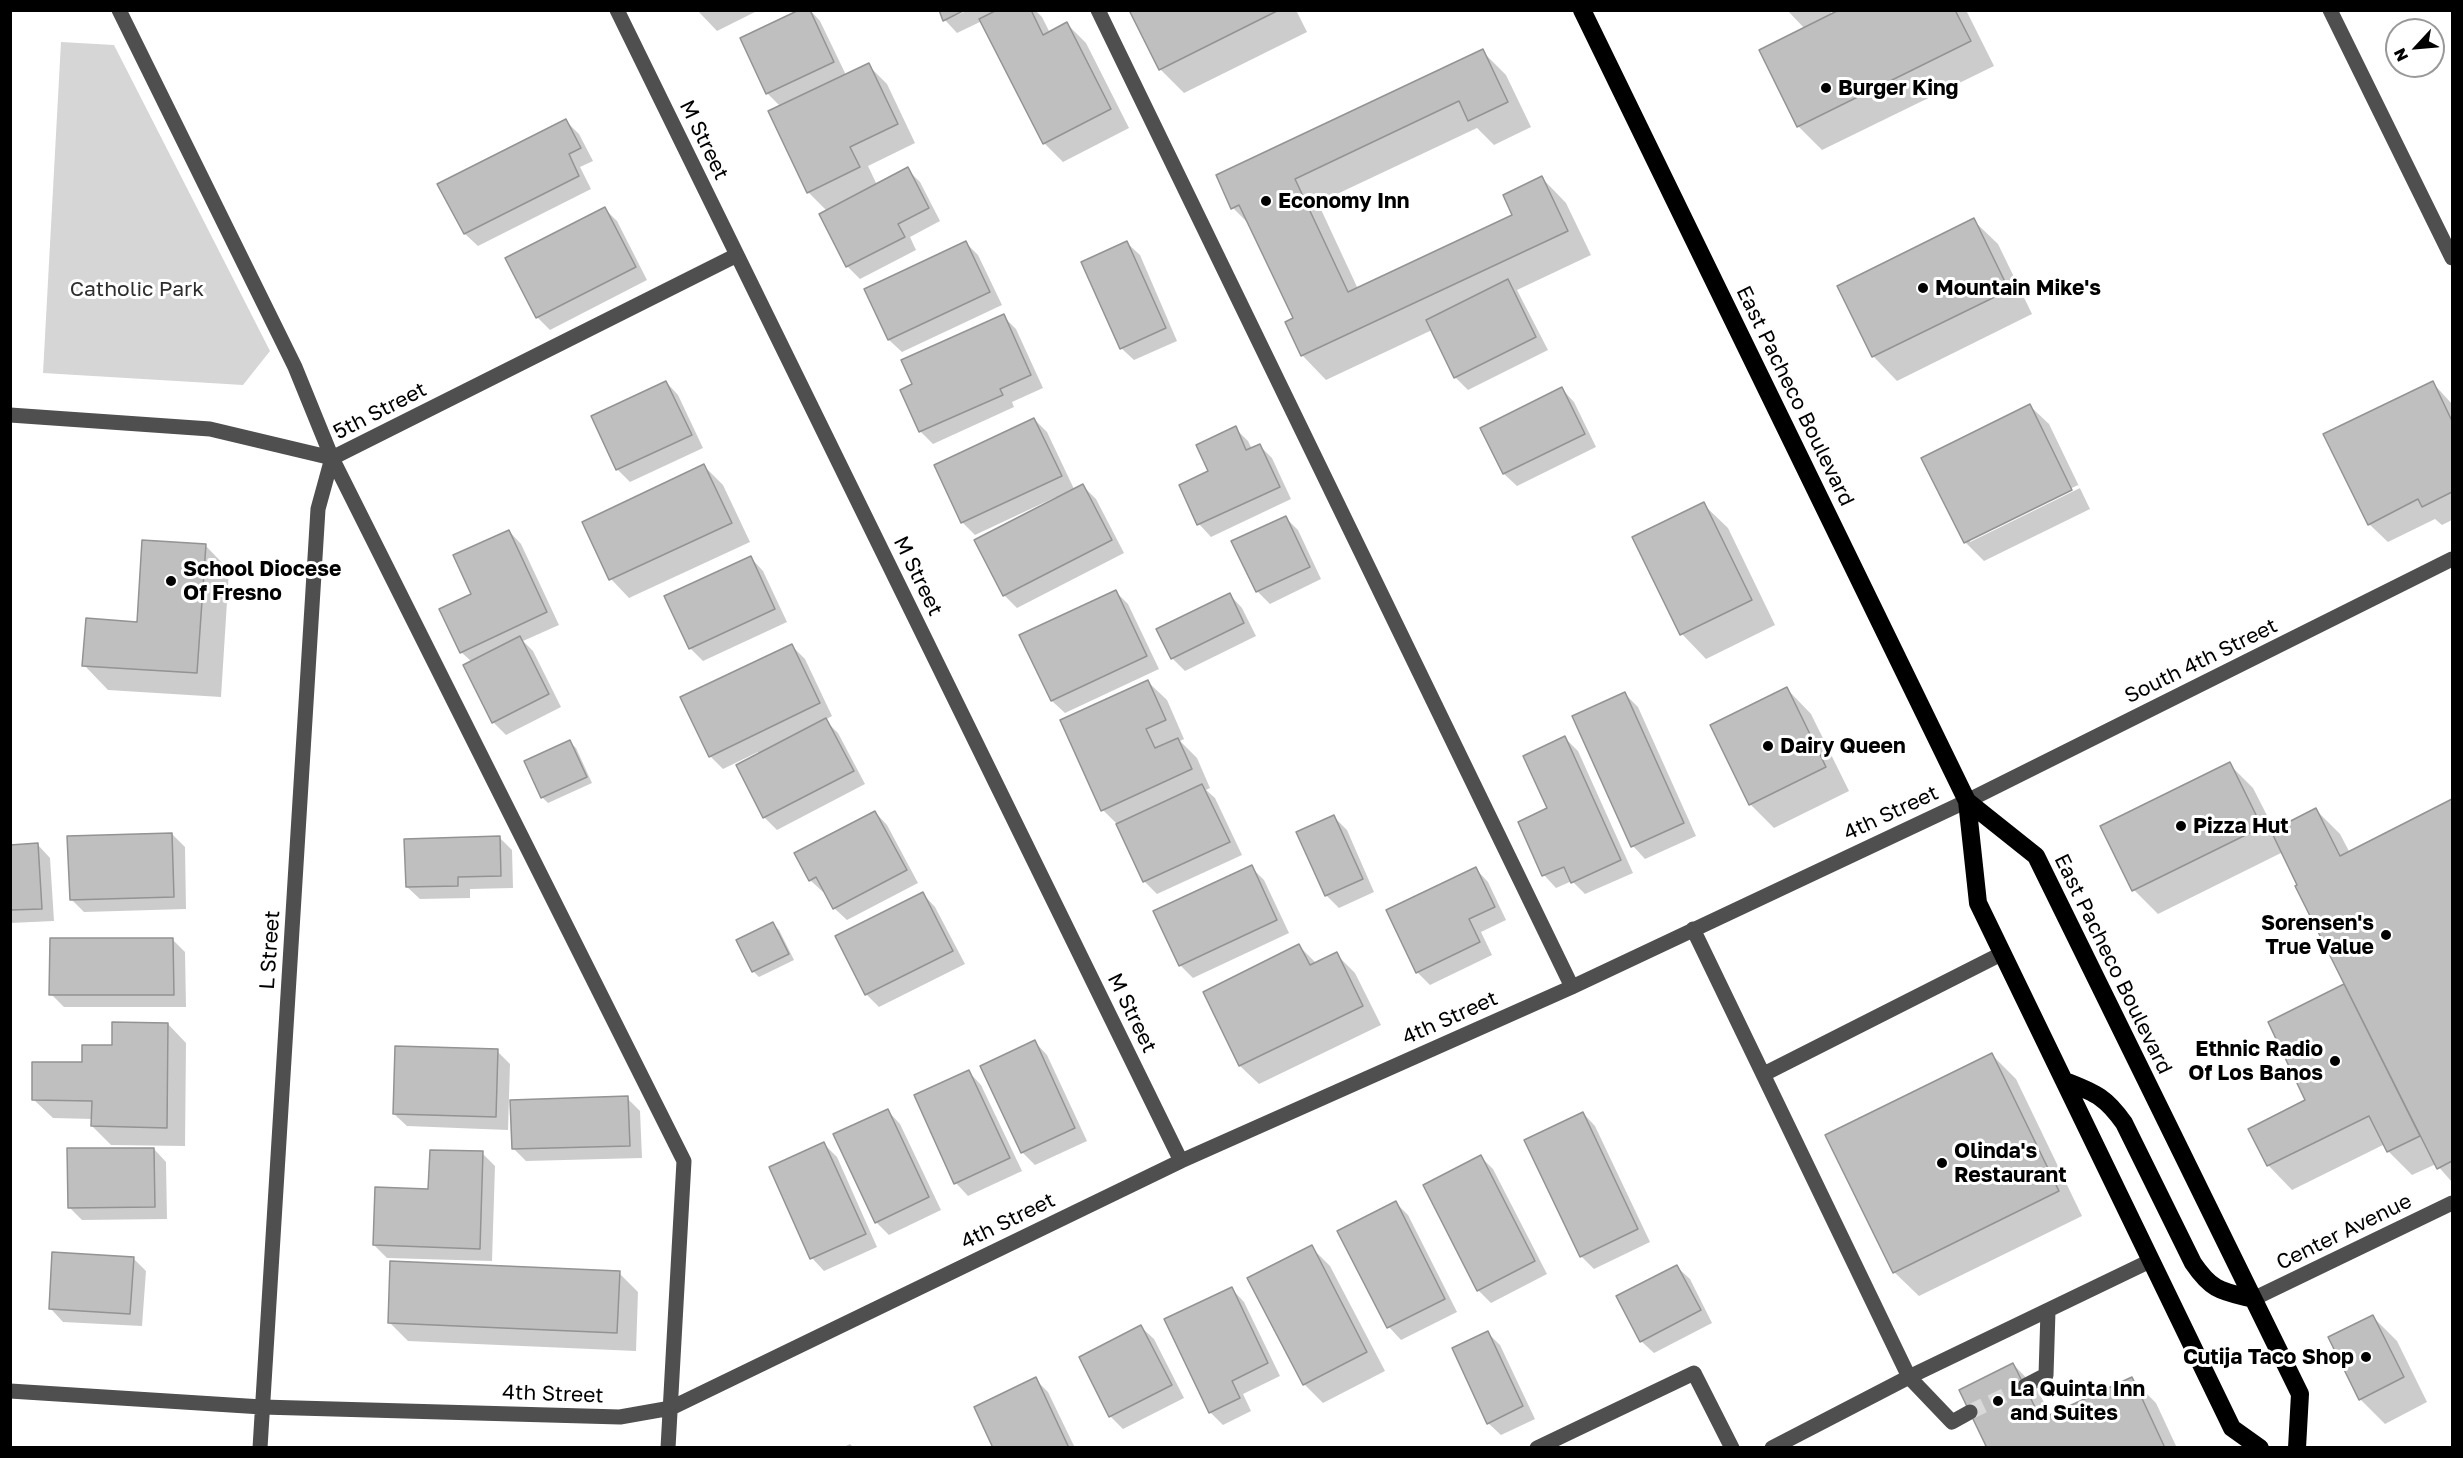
<!DOCTYPE html>
<html>
<head>
<meta charset="utf-8">
<style>
  body { margin:0 }
  #map { position:relative; width:2463px; height:1458px; overflow:hidden; background:#fff; font-family:"Golos Text",sans-serif }
  canvas { display:block }
  .frame { position:absolute; inset:0; border:12px solid #000; pointer-events:none }
  .north { position:absolute; left:2385px; top:18px; width:60px; height:60px; box-sizing:border-box; background:#fff; border:2px solid #999; border-radius:50%; rotate:244deg; font-size:16px; font-weight:700; line-height:24px; text-align:center; color:#000 }
  .north::after { content:''; display:block; margin:auto; width:21px; height:27px; background:#000; clip-path:polygon(50% 0,100% 100%,50% 72%,0 100%) }
</style>
</head>
<body>
<div id="map">
<canvas width="2463" height="1458"></canvas>
<div class="frame"></div>
<div class="north">N</div>
</div>
<script>
const g = document.querySelector('canvas').getContext('2d');
g.lineJoin = 'round';
function fillPath(path, color) { g.fillStyle = color; g.fill(path, 'evenodd'); }
function strokePath(path, color, width, dash) { g.strokeStyle = color; g.lineWidth = width; g.lineCap = dash ? 'butt' : 'round'; g.setLineDash(dash || []); g.stroke(path); }
function write(font, color, halo, rows, align = 'center') {
  g.font = font + ' "Golos Text",sans-serif'; g.lineWidth = 6; g.setLineDash([]); g.textBaseline = 'middle'; g.strokeStyle = halo; g.fillStyle = color; for (const [text, x, y, turn = 0] of rows) {
    g.save(); g.translate(x, y); g.rotate((+turn || 0) * Math.PI / 180); g.textAlign = isNaN(turn) ? turn : align; if (halo) g.strokeText(text, 0, 0); g.fillText(text, 0, 0); g.restore();
  }
}
const green = new Path2D(`
  M61,42L114,45L270,351L243,385L43,373Z`);
const shadow = new Path2D(`
  M697,10H759L717,31Z
  M810,10L820,21L846,75L868,65L887,84L915,143L868,166L877,185L907,169L920,182L940,221L910,237L916,250L860,279L847,266L821,215L827,211L808,192L781,107L767,93Z
  M969,10H1035L1042,17L1050,33L1067,24L1086,43L1129,128L1063,162L1044,143L982,21L957,33L945,20Z
  M1131,10H1296L1307,32L1184,93L1160,69Z
  M1787,10H1830L1832,15L1842,10H1966L1994,66L1822,150L1798,126L1805,29Z
  M1482,51L1506,75L1531,127L1494,145L1477,128L1318,203L1358,289L1514,215L1542,178L1566,203L1591,255L1517,290L1548,350L1468,390L1455,377L1432,330L1326,380L1302,355L1295,319L1251,226L1233,208Z
  M566,121L579,134L593,161L580,167L591,189L478,246L465,234L439,185Z
  M605,209L617,221L647,280L550,330L537,317Z
  M1973,220L1998,244L2032,314L1897,381L1873,356Z
  M966,243L978,255L1002,305L902,352L889,340Z
  M1127,243L1140,255L1177,341L1134,360L1121,348Z
  M1003,316L1016,329L1043,388L1012,402L1014,407L933,444L920,431L914,385Z
  M666,382L678,395L703,448L630,482L617,469Z
  M2432,382L2452,404V520L2442,525L2435,519L2388,542L2369,524Z
  M1562,389L1574,402L1596,447L1517,486L1504,474L1482,429Z
  M2030,406L2049,424L2090,509L1984,561L1965,542ZM2078,485L2080,488L1970,542V538Z
  M1034,419L1047,432L1075,491L1083,486L1096,499L1124,553L1017,608L1004,595L1057,500L1056,497L975,535L962,522Z
  M1235,428L1248,441L1252,449L1259,445L1272,458L1291,499L1211,537L1199,524L1210,472Z
  M704,466L723,485L750,542L629,598L611,579Z
  M1703,504L1728,528L1775,625L1706,659L1682,634L1634,538Z
  M1285,517L1298,530L1321,579L1270,604L1257,591Z
  M509,531L521,544L559,625L523,641L533,651L561,707L506,735L493,722L472,662L461,652L473,594Z
  M205,545L229,570L221,697L108,690L84,665L138,623Z
  M751,558L763,571L787,622L703,661L690,648Z
  M1116,592L1128,604L1159,669L1065,713L1052,701Z
  M1230,595L1242,608L1256,636L1185,671L1172,658Z
  M792,646L805,659L832,716L825,720L838,733L865,784L777,830L764,817L758,752L723,769L710,756Z
  M1148,682L1167,700L1184,739L1180,741L1197,758L1210,788L1206,790L1215,798L1242,855L1157,894L1144,881L1118,825L1103,810Z
  M1787,689L1811,714L1849,791L1774,828L1750,804Z
  M1625,694L1638,707L1696,836L1645,859L1633,846Z
  M1565,738L1578,751L1633,873L1585,894L1572,881L1556,888L1544,875L1549,809Z
  M570,742L576,748L592,783L548,803L542,797Z
  M2229,764L2253,788L2275,831L2316,810L2340,834L2350,853L2452,801V1182L2436,1164L2412,1175L2388,1151L2385,1144L2292,1190L2268,1165L2250,1129L2307,1101L2270,1023L2346,985L2283,852L2158,914L2134,890Z
  M875,812L887,825L918,883L847,920L834,908L825,891L823,892L810,880Z
  M1334,817L1347,830L1374,892L1339,908L1326,895Z
  M172,834L185,847L186,909L84,912L71,899Z
  M499,837L512,850L513,888L470,889V898L420,899L407,887Z
  M38,845L50,858L54,921L10,923V846Z
  M1251,867L1264,880L1289,933L1193,978L1180,965Z
  M1476,869L1488,882L1506,920L1481,932L1492,955L1430,985L1417,972Z
  M923,894L935,907L965,964L879,1007L866,994Z
  M773,924L779,930L794,960L759,977L753,971Z
  M173,940L185,952L186,1007H64L51,994Z
  M1299,946L1317,964L1336,954L1355,973L1381,1025L1259,1084L1240,1066L1205,992Z
  M168,1024L186,1043L185,1146L111,1145L92,1126L93,1119L53,1118L34,1100L84,1064L113,1047Z
  M1035,1042L1047,1055L1087,1141L1035,1165L1022,1152Z
  M497,1051L510,1064L508,1130L407,1126L394,1114Z
  M1992,1055L2016,1079L2082,1216L1919,1296L1894,1272Z
  M969,1072L981,1085L1022,1171L968,1196L956,1183Z
  M627,1098L640,1111L642,1158L526,1161L513,1148Z
  M888,1111L900,1124L941,1210L889,1235L876,1222Z
  M1583,1113L1595,1126L1650,1242L1594,1269L1581,1256Z
  M824,1144L837,1157L877,1247L824,1271L812,1258L771,1168Z
  M154,1149L166,1162L167,1219L82,1220L69,1207Z
  M482,1153L495,1166L492,1261L387,1258L374,1245L430,1191Z
  M1481,1157L1493,1169L1547,1274L1491,1303L1478,1290Z
  M1396,1203L1408,1215L1457,1312L1401,1340L1389,1327L1339,1231Z
  M1311,1247L1330,1266L1385,1371L1323,1403L1304,1384Z
  M133,1258L146,1271L142,1326L63,1322L51,1309Z
  M1677,1267L1690,1279L1712,1323L1654,1353L1641,1341Z
  M619,1273L638,1292L636,1351L408,1341L389,1322Z
  M1232,1289L1244,1302L1280,1376L1243,1394L1251,1411L1223,1425L1210,1412Z
  M2373,1317L2397,1341L2427,1402L2385,1424L2360,1399Z
  M1141,1327L1154,1339L1184,1398L1123,1429L1110,1416Z
  M1488,1333L1500,1345L1535,1419L1501,1435L1488,1423Z
  M2013,1364L2037,1389L2051,1416L2131,1378L2156,1403L2177,1448H1986L1988,1446Z
  M1035,1379L1048,1392L1075,1448H995Z
  M850,1444L854,1448H842Z`);
const building = new Path2D(`
  M799,10H810L834,62L766,94L740,38Z
  M939,10H965L943,21Z
  M997,10H1031L1043,35L1067,22L1111,109L1043,144L979,19Z
  M1129,10H1279L1159,70Z
  M1839,10H1955L1971,41L1797,127L1759,50Z
  M1483,49L1508,102L1468,121L1459,101L1295,179L1348,292L1512,215L1503,195L1542,176L1568,231L1301,356L1285,322L1293,318L1239,205L1231,209L1216,175Z
  M869,63L898,124L850,147L860,167L807,193L768,111Z
  M566,119L581,148L569,154L579,176L464,234L437,184Z
  M908,167L929,208L898,224L905,237L846,267L819,214Z
  M605,207L636,267L536,318L505,258Z
  M1974,218L2009,290L1872,357L1837,286Z
  M966,241L990,292L888,340L864,289Z
  M1127,241L1166,328L1120,349L1081,262Z
  M1508,279L1536,337L1454,378L1426,320Z
  M1004,314L1031,375L1000,389L1003,395L919,432L900,390L912,384L901,360Z
  M666,381L692,435L616,470L591,416Z
  M2433,381L2452,421V492L2422,507L2418,499L2368,525L2323,434Z
  M1562,387L1585,434L1503,474L1480,428Z
  M2030,404L2072,490L1964,543L1921,458Z
  M1034,418L1062,476L961,523L934,465Z
  M1236,426L1246,450L1260,444L1280,487L1197,525L1179,485L1208,471L1196,445Z
  M704,464L732,523L609,580L582,522Z
  M1083,484L1112,540L1003,596L974,540Z
  M1704,502L1752,600L1680,635L1632,537Z
  M1286,516L1310,567L1256,592L1231,541Z
  M509,530L547,612L460,653L439,609L471,594L453,555Z
  M142,540L206,544L197,673L82,666L86,618L137,622Z
  M751,556L775,609L689,649L664,596Z
  M1116,590L1147,656L1051,701L1019,635Z
  M1230,593L1244,623L1171,659L1156,629Z
  M520,636L549,694L492,723L463,665Z
  M792,644L820,703L709,757L680,697Z
  M1148,680L1166,720L1146,729L1155,748L1178,738L1192,769L1101,811L1060,720Z
  M1787,687L1826,767L1749,805L1710,725Z
  M1625,692L1684,823L1631,847L1572,716Z
  M826,718L854,771L763,818L736,765Z
  M1565,736L1621,860L1571,883L1564,867L1542,876L1518,822L1547,808L1523,756Z
  M570,740L587,777L541,798L524,761Z
  M2230,762L2262,827L2132,891L2100,826Z
  M1202,784L1230,842L1143,882L1116,824Z
  M2452,799V1161L2437,1169L2295,886L2297,885L2271,831L2316,808L2340,856Z
  M875,811L907,870L833,909L816,877L809,881L794,853Z
  M1334,815L1363,879L1325,896L1296,832Z
  M172,833L174,897L70,900L67,836Z
  M500,836L501,876L458,877V886L406,887L404,839Z
  M38,843L42,909L10,910V845Z
  M1252,865L1277,920L1179,966L1153,911Z
  M1476,867L1495,907L1469,919L1480,942L1416,973L1386,910Z
  M923,892L953,951L865,995L835,936Z
  M773,922L789,954L752,972L736,940Z
  M50,938H173L174,995H49Z
  M1299,944L1310,965L1337,952L1363,1006L1239,1066L1203,992Z
  M2344,984L2420,1136L2387,1152L2369,1116L2267,1166L2248,1129L2305,1100L2268,1022Z
  M112,1022L168,1023L167,1128L91,1126L92,1101L32,1100V1062H82V1045H112Z
  M1035,1040L1075,1128L1021,1153L980,1066Z
  M395,1046L498,1049L496,1117L393,1114Z
  M1992,1053L2059,1191L1893,1273L1825,1135Z
  M969,1070L1010,1158L954,1184L914,1095Z
  M628,1096L630,1146L512,1149L510,1100Z
  M888,1109L929,1197L875,1223L833,1134Z
  M1583,1112L1638,1229L1580,1257L1524,1140Z
  M824,1142L866,1234L810,1259L769,1167Z
  M67,1148H154L155,1207L68,1208Z
  M430,1150L483,1151L480,1249L373,1245L375,1187L428,1189Z
  M1481,1155L1535,1261L1477,1291L1423,1185Z
  M1396,1201L1445,1299L1387,1328L1337,1231Z
  M1312,1245L1367,1352L1303,1385L1247,1278Z
  M52,1252L134,1257L130,1314L49,1309Z
  M390,1261L620,1271L617,1333L388,1323Z
  M1677,1265L1701,1310L1640,1342L1616,1296Z
  M1232,1287L1268,1363L1232,1381L1240,1398L1209,1413L1164,1319Z
  M2373,1315L2404,1377L2359,1400L2328,1337Z
  M1141,1325L1172,1385L1109,1417L1079,1357Z
  M1488,1331L1523,1406L1487,1424L1452,1348Z
  M2013,1363L2041,1419L2132,1377L2165,1448H1982L1986,1446L1959,1390Z
  M1036,1377L1069,1448H993L974,1407Z`);
const minorTunnel = new Path2D(`
  M1970,1412L2025,1386`);
const minor = new Path2D(`
  M119,10L295,367L332,458L684,1161L668,1448
  M617,10L1181,1161
  M1098,10L1572,987
  M2330,10L2452,258
  M10,415L210,429L332,458L737,255
  M1693,929L1909,1377L2150,1261
  M1764,1074L2003,953
  M2253,1299L2452,1203
  M2025,1386L2046,1375L2048,1311
  M10,1391L262,1407L620,1417L671,1408L1181,1161L1572,987L1967,801L2452,559
  M260,1448L318,509L332,458
  M1537,1448L1694,1373L1732,1448
  M1772,1448L1909,1377L1952,1422L1970,1412`);
const highway = new Path2D(`
  M1582,10L1967,801L1978,903L2232,1428L2260,1448
  M1967,801L2036,856L2300,1394L2297,1448
  M2065,1081C2095,1093 2105,1096 2124,1123L2193,1263C2212,1291 2221,1291 2253,1299`);
const markers = [
  [1826,88,6,"#000"],
  [1266,201,6,"#000"],
  [1923,288,6,"#000"],
  [171,581,6,"#000"],
  [1768,746,6,"#000"],
  [2181,826,6,"#000"],
  [2386,935,6,"#000"],
  [2335,1061,6,"#000"],
  [1942,1163,6,"#000"],
  [2366,1357,6,"#000"],
  [1998,1401,6,"#000"]
];
const poiNames = [
  ["Burger King",1838,88],
  ["Economy Inn",1278,201],
  ["Mountain Mike's",1935,288],
  ["School Diocese",183,569],
  ["Of Fresno",183,593],
  ["Dairy Queen",1780,746],
  ["Pizza Hut",2193,826],
  ["Sorensen's",2374,923,"right"],
  ["True Value",2374,947,"right"],
  ["Ethnic Radio",2323,1049,"right"],
  ["Of Los Banos",2323,1073,"right"],
  ["Olinda's",1954,1151],
  ["Restaurant",1954,1175],
  ["Cutija Taco Shop",2354,1357,"right"],
  ["La Quinta Inn",2010,1389],
  ["and Suites",2010,1413]
];
const streetNames = [
  ["M Street",704,140,64],
  ["East Pacheco Boulevard",1795,396,64],
  ["5th Street",380,411,-27],
  ["M Street",918,576,64],
  ["South 4th Street",2201,661,-26],
  ["4th Street",1891,813,-25],
  ["L Street",270,950,-86],
  ["East Pacheco Boulevard",2113,964,64],
  ["M Street",1132,1013,64],
  ["4th Street",1450,1018,-24],
  ["4th Street",1008,1221,-26],
  ["Center Avenue",2344,1232,-26],
  ["4th Street",553,1394,2]
];
const parkNames = [
  ["Catholic Park",137,289]
];
fillPath(green, '#d6d6d6');
fillPath(shadow, '#0003');
fillPath(building, '#bfbfbf');
strokePath(building, '#939393', 1.5);
strokePath(minorTunnel, '#d9d9d9', 15, [15, 8]);
strokePath(minor, '#4f4f4f', 15);
strokePath(highway, '#000', 18);
for (const [x, y, r, color] of markers) { const dot = new Path2D(); dot.arc(x, y, r, 0, 2 * Math.PI); g.fillStyle = color; g.fill(dot); strokePath(dot, '#fff', 2); }
write('bold 21px', '#000', '#fff', poiNames, 'left');
write('21px', '#000', '#fff', streetNames);
write('21px', '#2d2d2d', '#fff', parkNames);
</script>
</body>
</html>
